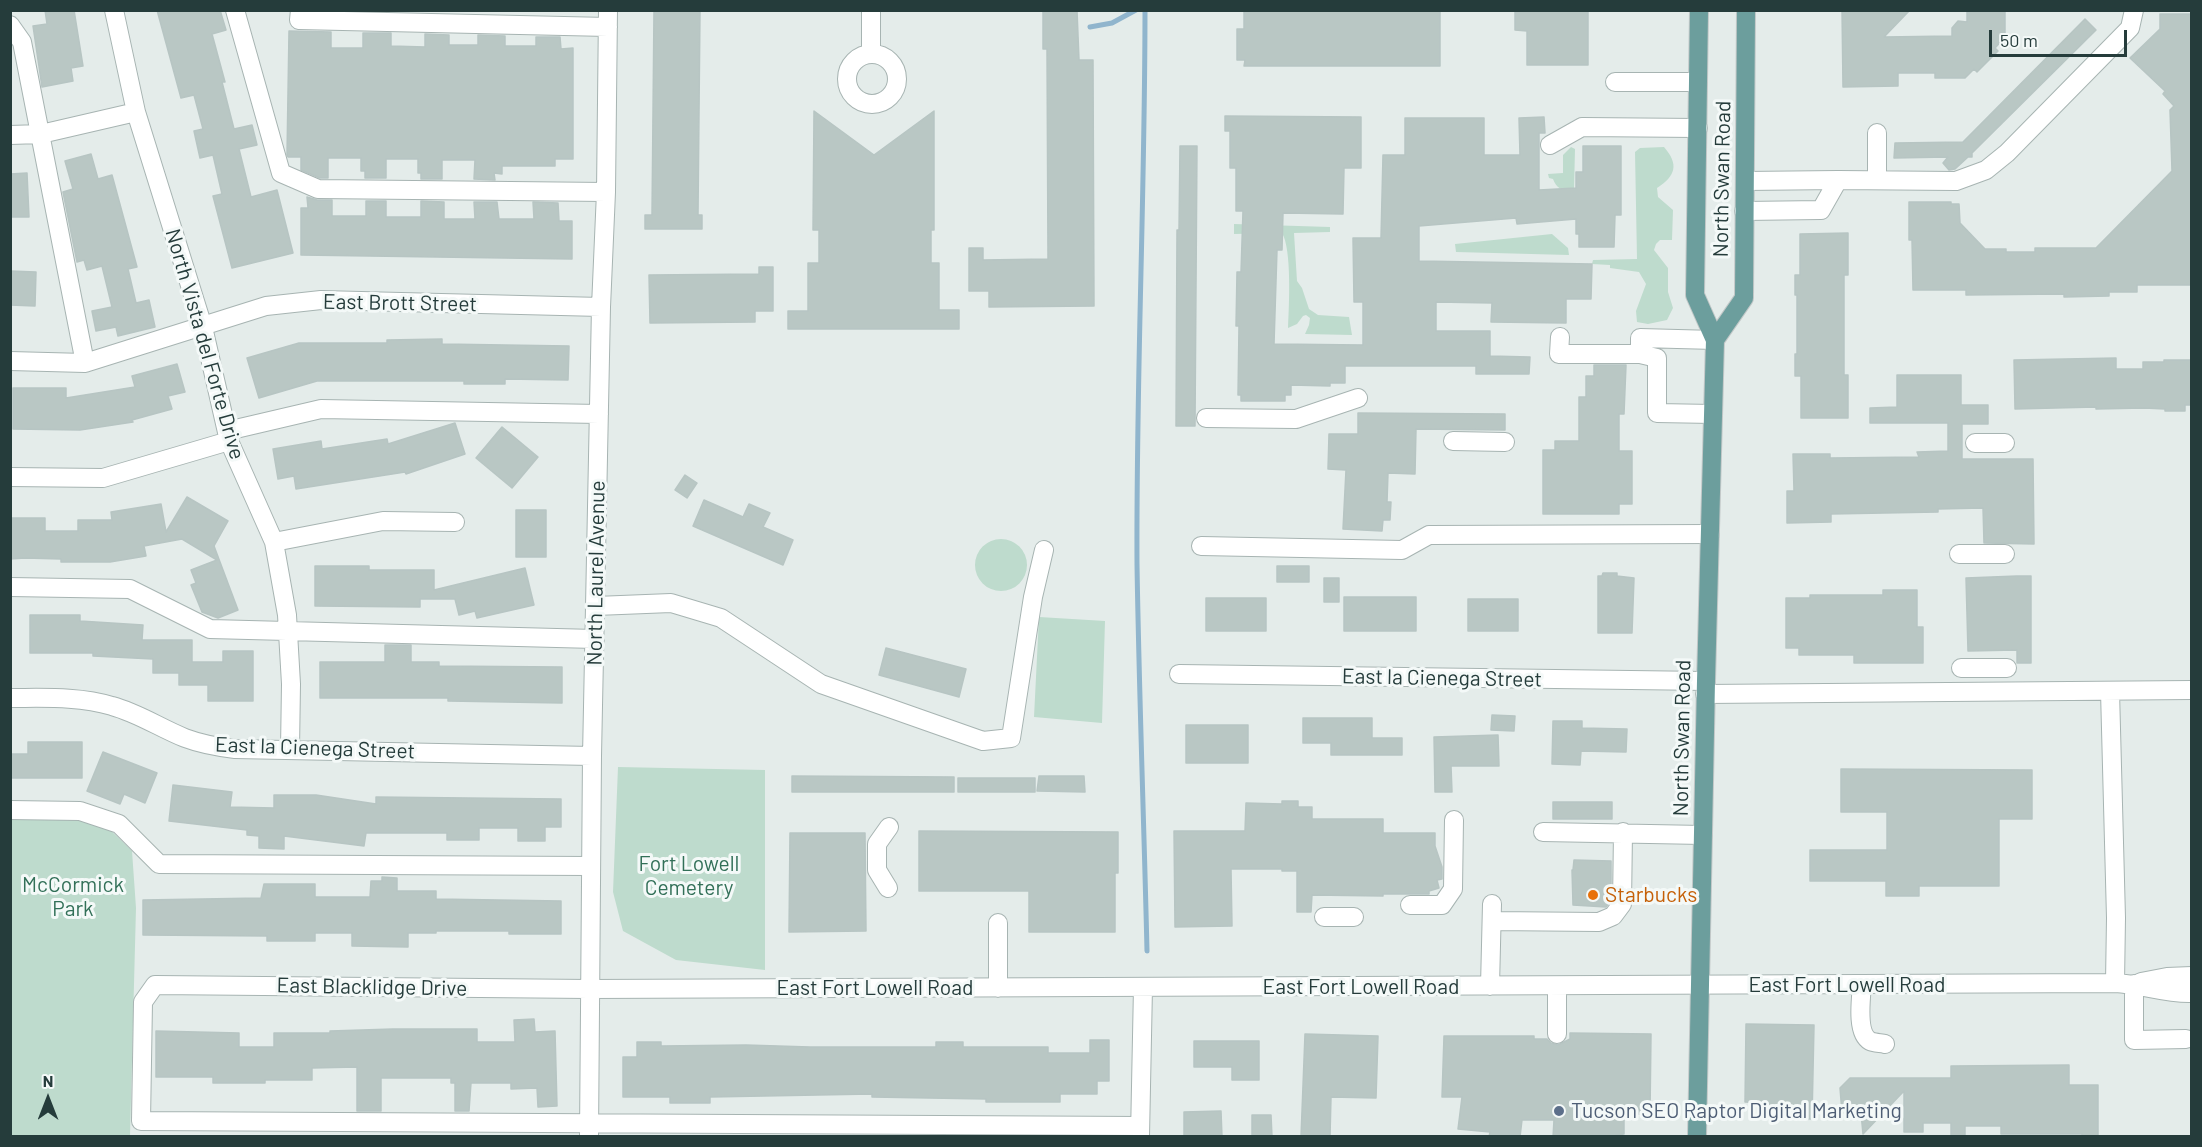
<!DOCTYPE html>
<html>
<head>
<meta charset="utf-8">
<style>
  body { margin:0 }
  #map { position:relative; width:2202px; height:1147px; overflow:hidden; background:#e4ecea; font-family:Barlow,sans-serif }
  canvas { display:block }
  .frame { position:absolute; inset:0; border:12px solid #253c3b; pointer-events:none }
  .north { position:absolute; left:18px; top:1069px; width:60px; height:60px; -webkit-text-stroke:4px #f4f9f8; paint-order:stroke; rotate:0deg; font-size:16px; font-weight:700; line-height:24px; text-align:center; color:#253c3b }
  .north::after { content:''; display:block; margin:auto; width:21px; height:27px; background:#253c3b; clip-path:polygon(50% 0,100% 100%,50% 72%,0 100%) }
  .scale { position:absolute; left:1989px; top:30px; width:138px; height:27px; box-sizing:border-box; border:3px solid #253c3b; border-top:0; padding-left:8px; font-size:18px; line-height:21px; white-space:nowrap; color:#253c3b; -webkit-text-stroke:4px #f4f9f8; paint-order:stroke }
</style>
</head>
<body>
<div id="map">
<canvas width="2202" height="1147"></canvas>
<div class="frame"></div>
<div class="north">N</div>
<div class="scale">50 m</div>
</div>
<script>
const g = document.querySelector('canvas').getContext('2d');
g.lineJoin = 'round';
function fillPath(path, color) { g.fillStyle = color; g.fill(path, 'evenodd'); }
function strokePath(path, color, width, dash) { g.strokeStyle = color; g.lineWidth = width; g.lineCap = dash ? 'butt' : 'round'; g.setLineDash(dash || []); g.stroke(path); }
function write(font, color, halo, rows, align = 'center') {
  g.font = font + ' Barlow,sans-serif'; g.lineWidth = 6; g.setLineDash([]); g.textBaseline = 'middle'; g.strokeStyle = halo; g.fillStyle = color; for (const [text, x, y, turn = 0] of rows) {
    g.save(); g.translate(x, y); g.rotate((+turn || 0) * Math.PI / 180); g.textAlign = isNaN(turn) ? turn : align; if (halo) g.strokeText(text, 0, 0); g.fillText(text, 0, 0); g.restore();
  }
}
const green = new Path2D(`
  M1571,147L1575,149L1574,190C1564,191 1557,190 1553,179L1549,178L1548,174L1563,173V155Z
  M1664,147C1679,164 1676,176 1657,188L1658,197L1673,210L1672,240H1660L1656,244L1654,250L1668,268V292L1673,308L1667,320L1648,324L1637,322L1636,311L1646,284L1639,272L1610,268V265L1592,264L1593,260L1637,259L1635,152L1640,148Z
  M1234,224L1330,227V232L1294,233L1297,281L1302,288L1309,309L1318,315L1349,317L1352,335L1305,334L1309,325L1310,318L1306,315L1303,316L1297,324L1288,328C1289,307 1292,249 1282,233L1234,234Z
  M1552,234L1568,248L1569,255L1456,252L1455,244Z
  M975 565a26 26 0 1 1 52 0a26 26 0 1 1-52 0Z
  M1039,617L1105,621L1102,723L1034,717Z
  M618,767L765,770V970L676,960L623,931L613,892Z
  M10,815L101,821L132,851L136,908L130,1136H11Z`);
const stream = new Path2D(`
  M1145,10C1145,195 1136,379 1137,564C1139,693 1144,822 1147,951
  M1090,27L1112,23L1136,10`);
const building = new Path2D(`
  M45,10H74L83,66L71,68L73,81L42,87L33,26L47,24Z
  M157,10H220L226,30L212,34L225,82H222L234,129L252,125L257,145L239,149L251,197L277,190L293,253L232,268L213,196L222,194L213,155L200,158L194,131L203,129L194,95L181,98Z
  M654,10H700L698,215H702V229H645V215H652Z
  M1043,10H1077L1079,60H1093L1094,306L989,307V291H969V248H983V260L1048,259L1047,49H1043Z
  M1244,10H1440V66H1244L1245,60H1237V29H1244Z
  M1515,10H1588V65H1527V31L1515,30Z
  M1842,10H1910L1884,37L1952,36V28L1958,21L1967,22V10H2005V37L1995,48L1998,51L1977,72L1974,69L1965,78H1935V73H1898V86L1843,87Z
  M2160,14H2192V285H2137V292H2109V296L2064,297V294L1966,295V290H1913L1912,240H1909V202H1951V204H1959L1960,223L1985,249H2006V252H2035V248H2096L2172,171L2170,110L2174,106L2163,94L2165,91L2130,58L2160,29Z
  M2085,19L2096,30L1972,153V157H1968L1955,169L1949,170L1943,163L1948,157L1894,158L1895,143L1963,142Z
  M289,31L331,32V48H363V33H391V46L425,47V34L449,35V45H478V35L505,36V46H536V37H560L561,49L573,48V159H555V166H502V174L494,173L495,180L474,179L475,160H442V179H421V173H418V159H386V178H365V171H361V158H328V178H320L301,170V157H288L287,155Z
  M814,111L874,155L934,111V230H931V263H939V310H959V329H788V311H808V263H819V230H813Z
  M1225,116L1361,117V168H1344L1343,214L1283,213L1282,250H1277L1274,344L1363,345V302H1354L1353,238H1381L1383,155H1405V118H1484V155H1520L1519,118L1544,117L1545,133H1539V190L1576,188V172H1583V146H1621V215H1615L1614,247H1579V234H1576V219L1517,224L1516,218L1419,226V261L1592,264L1591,299H1566V323L1491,322L1492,303L1436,302V331H1490V356L1530,357L1529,374H1476V366H1345V383H1330V386L1291,385V395H1285V401H1241V395H1238L1239,326H1236L1237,272H1241L1243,211H1236V168H1230V131H1225Z
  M1180,146H1197L1195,426H1176L1177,230H1179Z
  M91,154L98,179L112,175L137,267L128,269L136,303L149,300L155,327L118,336L116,327L96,331L92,311L112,307L102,266L87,270L84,260L77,262L63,192L73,189L65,161Z
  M27,173L29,217H10V174Z
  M307,197L317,200H332V216H366V201H386V217H421V201L444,202V219H475L474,202H497L499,219H534L533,202L558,203L559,221H572V259L301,255V208H308Z
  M1848,233V275H1844V375H1848V418H1801V376H1795V354H1797V295H1795V275H1800V234Z
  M759,267H773V311H755V322L650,323L649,275L759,274Z
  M10,271L36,272L35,306L10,305Z
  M442,339V344L569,346L568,380L505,379V384H464V381H317L259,398L247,358L299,343H387V340Z
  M2116,358V369H2143V362H2164V360H2192V405H2185V411H2165V409L2144,408L2096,409V407L2015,409L2014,360Z
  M177,364L185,392L168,396L172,409L132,420L133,422L80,430L13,429V388H66V398L135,387L132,376Z
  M1594,365H1626L1624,414H1619V451H1632V504H1619V514H1543V450H1555V441H1579V397H1586V376H1594Z
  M1897,375H1961V405H1988V424H1962V459H2033L2034,544L1984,543L1983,508L1938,509V512L1831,514V522L1787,523V491H1794L1793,454H1830V458L1919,457L1917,452L1948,451V423H1870V408L1897,407Z
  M1358,413L1505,414V430L1416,429L1415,474L1388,473L1387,502H1391L1390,520H1383L1382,531L1343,529L1346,470L1328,469L1329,434H1358Z
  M455,423L465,454L406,474L405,472L296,489L294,476L278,479L273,449L321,441L322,449L387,439L388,444Z
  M502,427L538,457L512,488L476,458Z
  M685,475L697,483L687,498L675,490Z
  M187,497L228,521L214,546L238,610L218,618L202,612L191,585L196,583L191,570L217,560L182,539L144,546L146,556L110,562H61V559L25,558L10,559V518H45V531H78V520H112L111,512L161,504L166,532Z
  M704,500L743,517L749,504L770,513L763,527L793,540L783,565L693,526Z
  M516,510H546V557H516Z
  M315,566H369V570H434V590L525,568L534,605L477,618L475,611L459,615L455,599H420V607L315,606Z
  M1277,566H1309V582H1277Z
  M1603,573H1617V576L1634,578L1632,633H1598V576H1602Z
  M2017,576H2031V663H2017V650L1968,651L1966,578Z
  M1324,578H1339V602H1324Z
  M1883,590H1917V627H1923V663H1854V655H1799V648H1786V598H1810V595H1883Z
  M1344,597H1416V631H1344Z
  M1206,598H1266V631H1206Z
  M1468,599H1518V631H1468Z
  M30,615H80V621L143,625L142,640H192V662H223V651H253V701H208V685H179V673H153V659L93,656V653H30Z
  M385,645H411V662H439V666L562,667V703L448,701V698H320V662H385Z
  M886,648L966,669L959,697L879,675Z
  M1492,715L1515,716L1514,731L1491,730Z
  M1303,718H1372V738H1402V755H1331V743H1303Z
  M1553,721H1582V728L1627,729L1626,752L1581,751L1580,765L1552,764Z
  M1186,725H1248V763H1186Z
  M1498,735L1499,766H1451L1452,792H1435L1434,737Z
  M28,742H82V778H10V754H28Z
  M103,752L157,773L145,803L124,794L120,804L87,791Z
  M1841,769L2032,770V819H1999V886H1919V896H1886V881H1810V850H1887V812H1841Z
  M792,776L954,777V792H792Z
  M1039,776H1084L1085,792L1037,791Z
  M958,778H1035V792H958Z
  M173,785L232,792L230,807L274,808V795H316L376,804V797L561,799V827H545V841H518V828H479V840H447V833H366L364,846L284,836V849L259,848V836L247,835V830L169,821Z
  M1282,801H1298V807H1312V819H1383V833H1435V846L1442,867V879L1437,880L1439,888L1429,891V894H1383V896L1312,895L1311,912H1297V871H1282V869H1231L1232,926L1175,927L1174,831H1245L1246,803L1282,804Z
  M1553,802H1612V819H1553Z
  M919,831L1118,832V873H1115V932H1029V891H919Z
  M790,833H865L866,931L789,932Z
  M1574,860L1611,861V900L1606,907L1573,905L1572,870H1573Z
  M382,877L397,878V891H436V899L561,901V934H509V931H436V933H408V947L352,946V933H315V941H267V936L143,935V900L261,898L264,884H315V897H370L371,881H382Z
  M534,1019L535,1032L555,1031L557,1106L538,1107L537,1088L511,1089V1083H471L469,1111H455V1083H451V1078H381V1111H357V1067L312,1068V1080H265V1083H213V1077H156V1031L239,1033V1047H274V1033H330V1031L393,1029H477V1042H515L514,1020Z
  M1746,1024L1814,1025L1812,1119L1769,1118V1103L1745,1102Z
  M1570,1033L1651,1034L1650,1114H1624V1134L1616,1135V1137H1553L1554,1120H1522L1520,1137H1489L1490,1132L1458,1129L1462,1097H1442L1444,1036H1534V1039H1547L1551,1043L1558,1045L1570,1039Z
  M1305,1034L1378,1036L1376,1098L1331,1097L1330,1137H1301Z
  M1090,1040H1109V1081H1097V1094H1060V1102H986V1099L872,1097V1094L710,1097V1103H670V1097H623V1057H637V1042H661V1046L746,1045L810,1047H936V1042H963V1047H1048V1053H1090Z
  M1194,1041H1259V1080H1232V1067H1194Z
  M2069,1065V1085H2098V1136H2082V1134H2001V1126H1965V1137H1951V1123H1923V1132H1904V1091L1863,1134L1861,1113H1842L1840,1088L1850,1078H1951V1066Z
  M1221,1111L1222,1137H1184V1112Z
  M1252,1115H1271L1272,1137H1252Z`);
const minor = new Path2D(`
  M114,10L136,112L203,327L229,441L274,542L287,615L291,684L290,749
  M235,10L281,173L318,189L606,192
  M300,10L299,20L608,27
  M871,10V54
  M10,25L22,42L85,363
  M847 79a25 25 0 1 1 50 0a25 25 0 1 1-50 0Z
  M1615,82H1698
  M1877,133V180
  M10,135L41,134L136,112
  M1550,145L1582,127L1698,128
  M1838,180L1956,181L1986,170L2007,153L2130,28L2134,10
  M1744,211L1821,210L1838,180L1745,181
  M1560,337L1559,354H1640V338L1715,340
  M1640,354L1657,358V413L1713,414
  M10,361L85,363L266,306L321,300L601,307
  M1206,418L1296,419L1358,398
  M227,431L321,409L599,414
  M1453,441L1505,442
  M1975,443H2005
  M10,477L103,478L229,441
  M274,542L383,521L455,522
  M1201,546L1402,550L1429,535L1710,534
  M1959,554H2005
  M10,587L130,589L210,629L595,639
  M596,606L671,603L721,618L821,684L983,741L1011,738L1033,597L1044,550
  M1961,668H2007
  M1179,674L1706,681
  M2110,691L2116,918L2115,983
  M1705,694L2192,690
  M10,698C44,698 80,696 112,706C138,713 160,728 185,738C201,744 217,747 235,749L592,756
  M10,810L80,811L119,824L159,864L590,866
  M1543,832L1703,835
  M888,888L877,870V844L889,827
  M1410,905H1442L1453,889L1454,820
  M1324,917H1354
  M1492,921L1599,922L1613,916L1622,904L1623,832
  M2141,982L2167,977L2192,976
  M2134,984V1040L2186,1039
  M1862,985C1861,999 1856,1033 1870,1041C1874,1043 1881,1043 1885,1044
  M1490,986L1492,904
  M1557,986V1034
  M998,988V923
  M1140,1126L141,1121L143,1002L155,985L589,989L2115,983C2141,984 2165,994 2192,993
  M589,1136L592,756L601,307L606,192L608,10
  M1140,1136L1143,987`);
const major = new Path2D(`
  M1715,340L1744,298L1746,10
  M1697,1136L1706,681L1715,340L1695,295L1699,10`);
const markers = [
  [1593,895,6,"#e8710a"],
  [1559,1111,6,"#5c6f8a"]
];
const streetNames = [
  ["North Swan Road",1722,179,-89],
  ["East Brott Street",400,303,1],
  ["North Vista del Forte Drive",205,344,74],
  ["North Laurel Avenue",596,573,-89],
  ["East la Cienega Street",1442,678,1],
  ["North Swan Road",1682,738,-89],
  ["East la Cienega Street",315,748,2],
  ["East Fort Lowell Road",1847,985],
  ["East Blacklidge Drive",372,987,1],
  ["East Fort Lowell Road",1361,987],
  ["East Fort Lowell Road",875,988]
];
const parkNames = [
  ["Fort Lowell",689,864],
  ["Cemetery",689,888],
  ["McCormick",73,885],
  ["Park",73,909]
];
const foodNames = [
  ["Starbucks",1605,895]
];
const serviceNames = [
  ["Tucson SEO Raptor Digital Marketing",1571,1111]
];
fillPath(green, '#bedbcd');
strokePath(stream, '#90b5cd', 5);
fillPath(building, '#b9c7c4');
strokePath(building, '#b7c5c3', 1.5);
strokePath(minor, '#a7b4b2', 20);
strokePath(major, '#c2c8c8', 20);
strokePath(minor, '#fff', 18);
strokePath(major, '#6c9e9d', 18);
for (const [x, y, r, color] of markers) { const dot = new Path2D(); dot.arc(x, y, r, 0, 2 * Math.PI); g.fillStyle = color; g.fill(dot); strokePath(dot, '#f4f9f8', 2); }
write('21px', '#253c3b', '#f4f9f8', streetNames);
write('21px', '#327058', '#f4f9f8', parkNames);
write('21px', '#c56008', '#f4f9f8', foodNames, 'left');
write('21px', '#4e5e75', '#f4f9f8', serviceNames, 'left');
</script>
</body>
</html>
